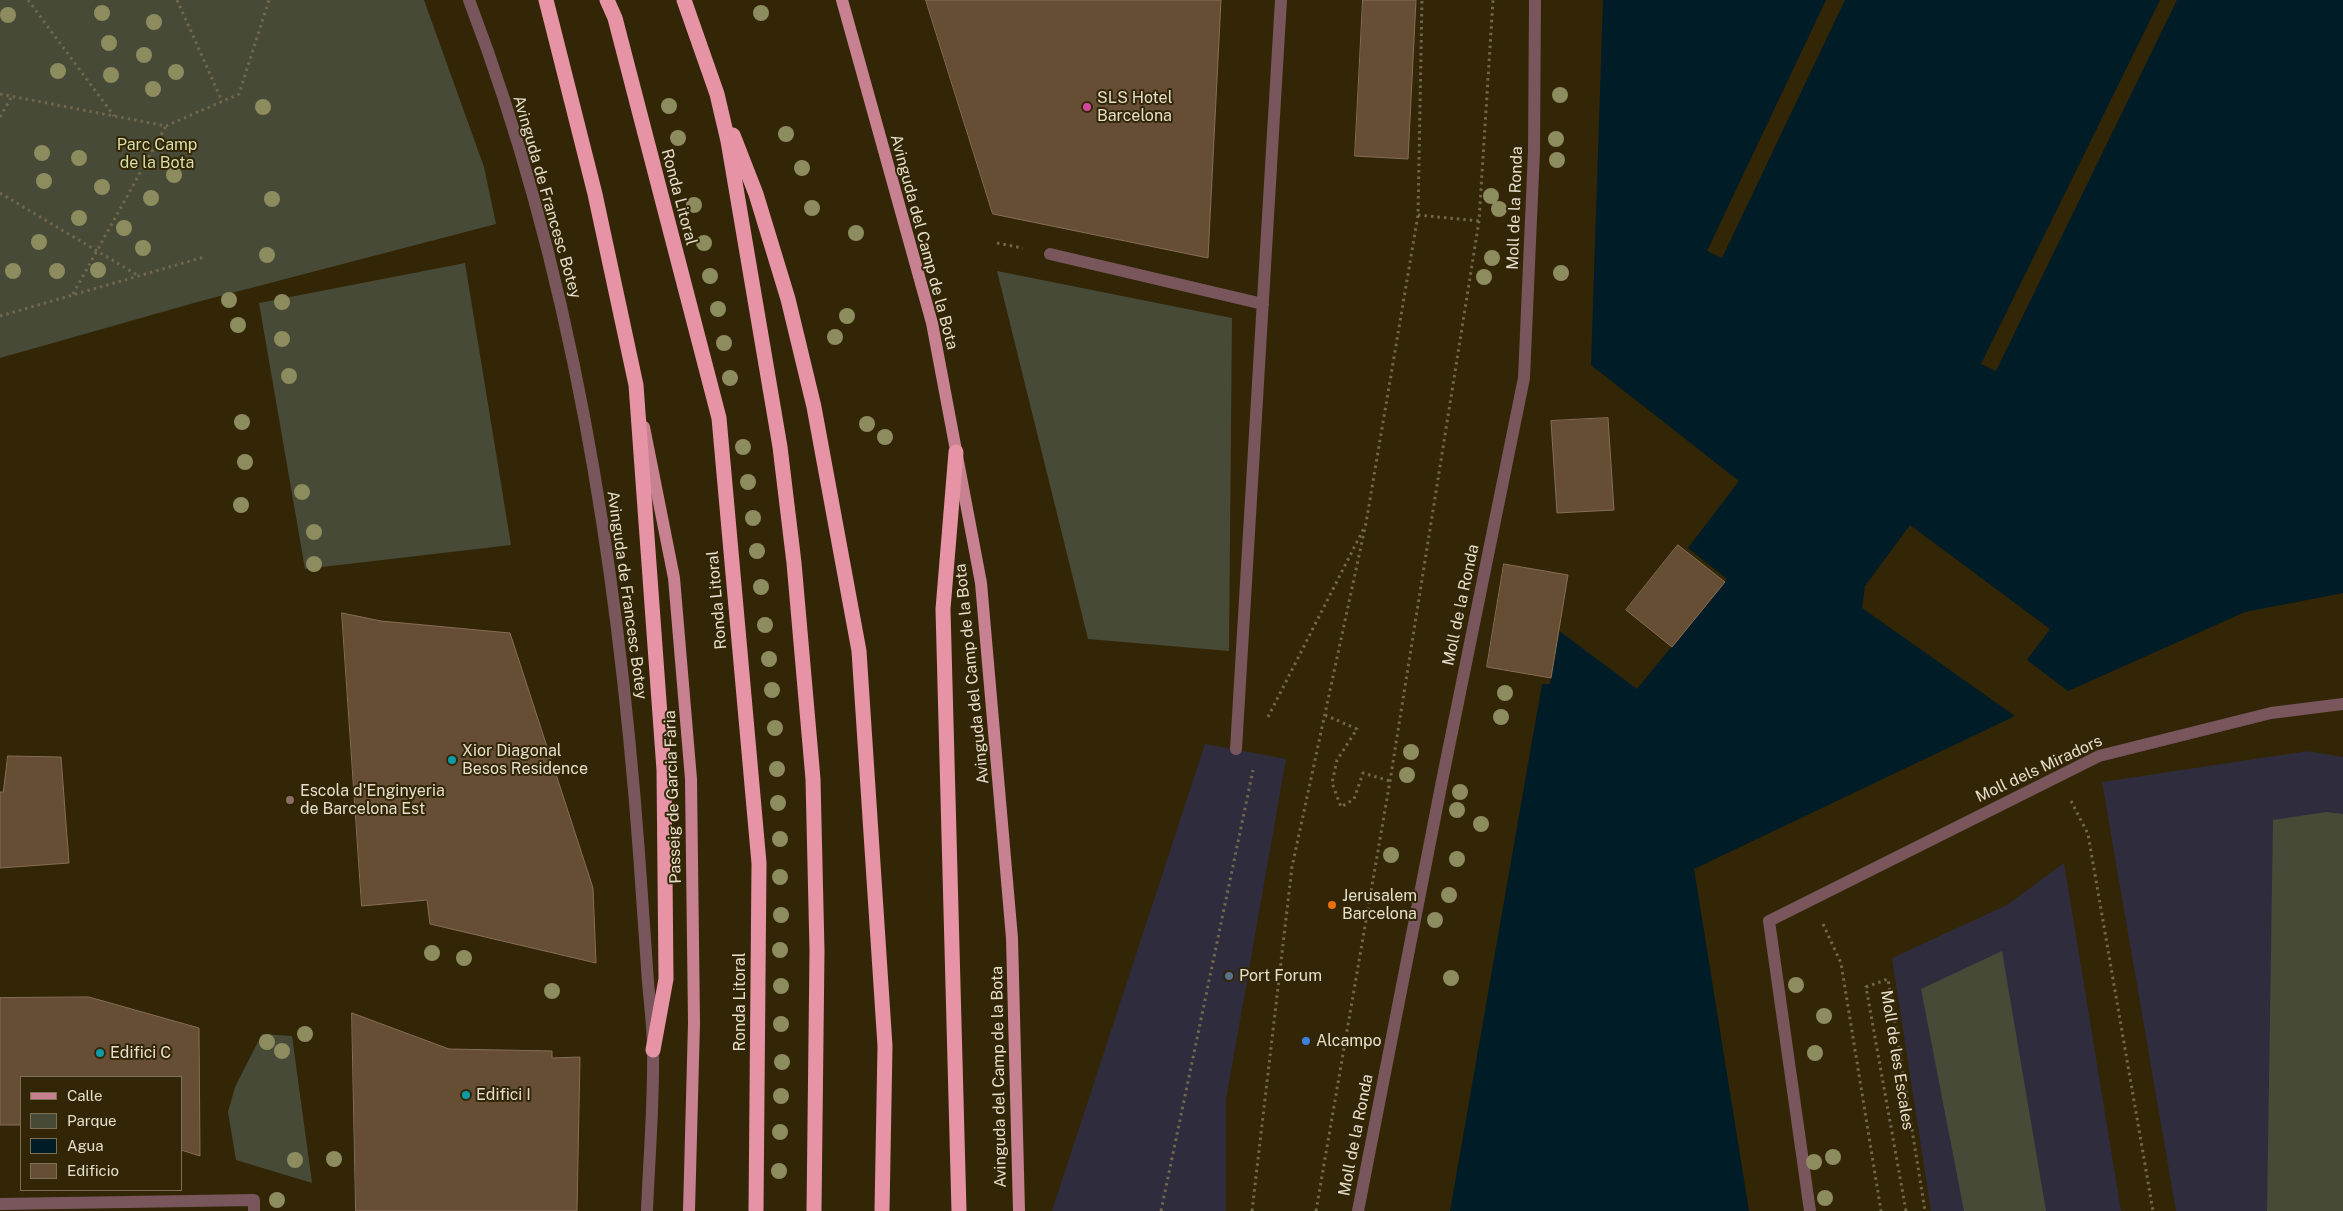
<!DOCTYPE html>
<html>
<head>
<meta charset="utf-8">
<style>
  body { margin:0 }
  #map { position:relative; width:2343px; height:1211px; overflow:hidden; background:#322606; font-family:"Public Sans",sans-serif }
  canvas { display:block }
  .legend { position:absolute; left:20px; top:1076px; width:162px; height:115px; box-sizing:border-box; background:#322606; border:1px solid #7a7056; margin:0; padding:6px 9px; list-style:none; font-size:15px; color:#e6dfcd }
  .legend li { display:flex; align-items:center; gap:10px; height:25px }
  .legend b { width:25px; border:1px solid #7a7056 }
</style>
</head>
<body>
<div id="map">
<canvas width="2343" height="1211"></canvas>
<ul class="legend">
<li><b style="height:6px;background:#c78190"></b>Calle</li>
<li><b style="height:14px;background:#474a36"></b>Parque</li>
<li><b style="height:14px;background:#001c27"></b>Agua</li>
<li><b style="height:14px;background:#664e35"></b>Edificio</li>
</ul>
</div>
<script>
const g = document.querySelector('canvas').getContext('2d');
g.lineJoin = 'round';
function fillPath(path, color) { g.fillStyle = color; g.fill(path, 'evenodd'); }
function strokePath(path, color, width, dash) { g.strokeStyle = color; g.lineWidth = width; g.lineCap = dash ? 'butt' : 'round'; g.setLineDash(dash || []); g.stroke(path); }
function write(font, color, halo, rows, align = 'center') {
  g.font = font + ' "Public Sans",sans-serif'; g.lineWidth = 4; g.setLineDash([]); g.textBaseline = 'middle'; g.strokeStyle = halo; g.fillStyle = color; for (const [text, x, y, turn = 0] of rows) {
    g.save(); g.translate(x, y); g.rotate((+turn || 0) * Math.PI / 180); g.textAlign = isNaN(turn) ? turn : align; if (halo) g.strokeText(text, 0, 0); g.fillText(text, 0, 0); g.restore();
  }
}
const commercial = new Path2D(`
  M1205,744L1286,759L1226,1100V1211H1052Z
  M2308,751L2343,757V1211H2176L2102,782Z
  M2064,863L2121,1211H1931L1892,958L2007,905Z`);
const green = new Path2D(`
  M0,0H424L484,167L496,224L201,301L0,358Z
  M465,263L511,545L305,569L259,303Z
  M997,271L1232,318L1229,651L1088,639Z
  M2326,812L2343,814V1211H2267L2273,820Z
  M2002,951L2046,1211H1964L1921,989Z
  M262,1034L292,1036L312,1183L236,1160L228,1112L235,1087Z`);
const water = new Path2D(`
  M1603,0H2343V593L2245,612L2068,691L2027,660L2050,629L1910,525L1865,586L1862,608L2015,716L1694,869L1749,1211H1450L1542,684H1550L1558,630L1637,689L1727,579L1688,548L1739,481L1591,365Z`);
const pier = new Path2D(`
  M1826,0H1845L1722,258L1707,251Z
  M2160,0H2177L1996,371L1981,364Z`);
const building = new Path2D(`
  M926,0H1221L1208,258L993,214Z
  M1363,0H1416L1408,159L1355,156Z
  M1608,418L1614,510L1557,513L1551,421Z
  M1678,545L1725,582L1672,647L1626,610Z
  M1504,564L1568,575L1551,678L1487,667Z
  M342,613L381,621L510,633L593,888L596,963L430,924L427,900L362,906Z
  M8,756L61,757L69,863L0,868V792H3Z
  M89,997L199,1028L200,1156L181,1150V1077H21V1125H0V998Z
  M352,1013L449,1049L552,1051V1058L580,1057L577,1211H356Z`);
const path = new Path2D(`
  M28,0L114,116
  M177,0L222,101
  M0,94L166,126L239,94L269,0
  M0,117L12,96
  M0,193L139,276
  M1418,215L1479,221
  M997,243L1023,248
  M73,294L166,126
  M0,316L204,257
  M1325,715L1357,729L1337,760L1332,783L1341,807L1354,799L1363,773L1390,781
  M1268,717L1364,528
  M2071,801L2088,834L2153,1211
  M1823,924L1841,963L1881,1211
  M1161,1211L1253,770
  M1252,1211L1292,867L1366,523L1418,215L1422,0
  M1316,1211L1390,781L1479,221L1493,0
  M1906,1211L1866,987L1888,979L1925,1211`);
const minor = new Path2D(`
  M469,0C572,269 618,567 639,853C642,896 645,939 648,982C650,1005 653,1028 653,1050C654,1104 649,1158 647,1211
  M1050,254L1263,304
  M1236,749L1281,0
  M0,1204L254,1200V1211
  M1358,1211L1442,781L1524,378L1534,151L1535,0
  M1810,1211L1769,921L2099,756L2271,713L2343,704`);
const major = new Path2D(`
  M842,0L932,323L981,583L1012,938L1019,1211
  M644,427L674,578L691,779L694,1023L689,1211`);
const highway = new Path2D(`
  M546,0L595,194L636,385L664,770L666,979L653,1050
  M607,0L615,18L719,418L759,863L756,1211
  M684,0L717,94L728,141L780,447L794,563L813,779L817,951L814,1211
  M733,135L756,194L788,299L814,407L859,651L885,1046L882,1211
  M956,452L943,609L959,1211`);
const trees = [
  [102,13],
  [761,13],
  [8,15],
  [154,22],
  [109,43],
  [144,55],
  [58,71],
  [176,72],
  [111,75],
  [153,89],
  [1560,95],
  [669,106],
  [263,107],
  [786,134],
  [678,138],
  [1556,139],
  [42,153],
  [79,158],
  [1557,160],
  [802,168],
  [174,175],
  [44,181],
  [102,187],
  [1491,196],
  [151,198],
  [272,199],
  [694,205],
  [812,208],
  [1499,209],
  [79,218],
  [124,228],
  [856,233],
  [39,242],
  [704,243],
  [143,248],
  [267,255],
  [1492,258],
  [98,270],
  [13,271],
  [57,271],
  [1561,273],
  [710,276],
  [1484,277],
  [229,300],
  [282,302],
  [718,309],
  [847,316],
  [238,325],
  [835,337],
  [282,339],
  [724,343],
  [289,376],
  [730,378],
  [242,422],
  [867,424],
  [885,437],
  [743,447],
  [245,462],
  [748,482],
  [302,492],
  [241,505],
  [753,518],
  [314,532],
  [757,551],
  [314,564],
  [761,587],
  [765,625],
  [769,659],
  [772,690],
  [1505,693],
  [1501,717],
  [775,728],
  [1411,752],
  [777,769],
  [1407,775],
  [1460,792],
  [778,803],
  [1457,810],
  [1481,824],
  [780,839],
  [1391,855],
  [1457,859],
  [780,877],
  [1449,895],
  [781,915],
  [1435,920],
  [780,950],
  [432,953],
  [464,958],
  [1451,978],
  [1796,985],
  [781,986],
  [552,991],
  [1824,1016],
  [781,1024],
  [305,1034],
  [267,1042],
  [282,1051],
  [1815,1053],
  [782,1062],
  [781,1096],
  [780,1132],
  [1833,1157],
  [334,1159],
  [295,1160],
  [1814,1162],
  [779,1171],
  [1825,1198],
  [277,1200]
];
const markers = [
  [1087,107,5,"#d1479c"],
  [452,760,5,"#0f9aa8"],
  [290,800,5,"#8d6e63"],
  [1332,905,5,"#e8710a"],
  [1229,976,5,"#5c6f8a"],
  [1306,1041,5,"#3f7fe0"],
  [100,1053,5,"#0f9aa8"],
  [466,1095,5,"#0f9aa8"]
];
const poiNames = [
  ["SLS Hotel",1097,98],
  ["Barcelona",1097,116],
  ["Xior Diagonal",462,751],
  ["Besos Residence",462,769],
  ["Escola d'Enginyeria",300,791],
  ["de Barcelona Est",300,809],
  ["Jerusalem",1342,896],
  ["Barcelona",1342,914],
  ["Port Forum",1239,976],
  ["Alcampo",1316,1041],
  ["Edifici C",110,1053],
  ["Edifici I",476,1095]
];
const parkNames = [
  ["Parc Camp",157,145],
  ["de la Bota",157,163]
];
const streetNames = [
  ["Avinguda de Francesc Botey",547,197,74],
  ["Ronda Litoral",679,197,75],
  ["Moll de la Ronda",1515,208,-88],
  ["Avinguda del Camp de la Bota",924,242,75],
  ["Avinguda de Francesc Botey",627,595,82],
  ["Ronda Litoral",717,600,-95],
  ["Moll de la Ronda",1461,605,-78],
  ["Avinguda del Camp de la Bota",972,674,-96],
  ["Moll dels Miradors",2039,769,-25],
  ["Passeig de Garcia Fària",673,797,-92],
  ["Ronda Litoral",740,1002,-90],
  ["Moll de les Escales",1897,1060,81],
  ["Avinguda del Camp de la Bota",999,1077,-91],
  ["Moll de la Ronda",1356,1135,-79]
];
fillPath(commercial, '#2f2d3d');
fillPath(green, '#474a36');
fillPath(water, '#001c27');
fillPath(pier, '#322606');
fillPath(building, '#664e35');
strokePath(building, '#876d54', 1);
strokePath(path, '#71674c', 3, [2.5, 4]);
strokePath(minor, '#78565c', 12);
strokePath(major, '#c78190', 12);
strokePath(highway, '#e693a5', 15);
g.fillStyle = '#8d8c5f';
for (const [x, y] of trees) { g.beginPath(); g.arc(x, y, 8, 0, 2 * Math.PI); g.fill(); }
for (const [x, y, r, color] of markers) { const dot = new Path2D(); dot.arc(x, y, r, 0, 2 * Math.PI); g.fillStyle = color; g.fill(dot); strokePath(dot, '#322606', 2); }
write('16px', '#e6dfcd', '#322606', poiNames, 'left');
write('16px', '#d7dfa8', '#322606', parkNames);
write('16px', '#e6dfcd', '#322606', streetNames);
</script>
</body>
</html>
